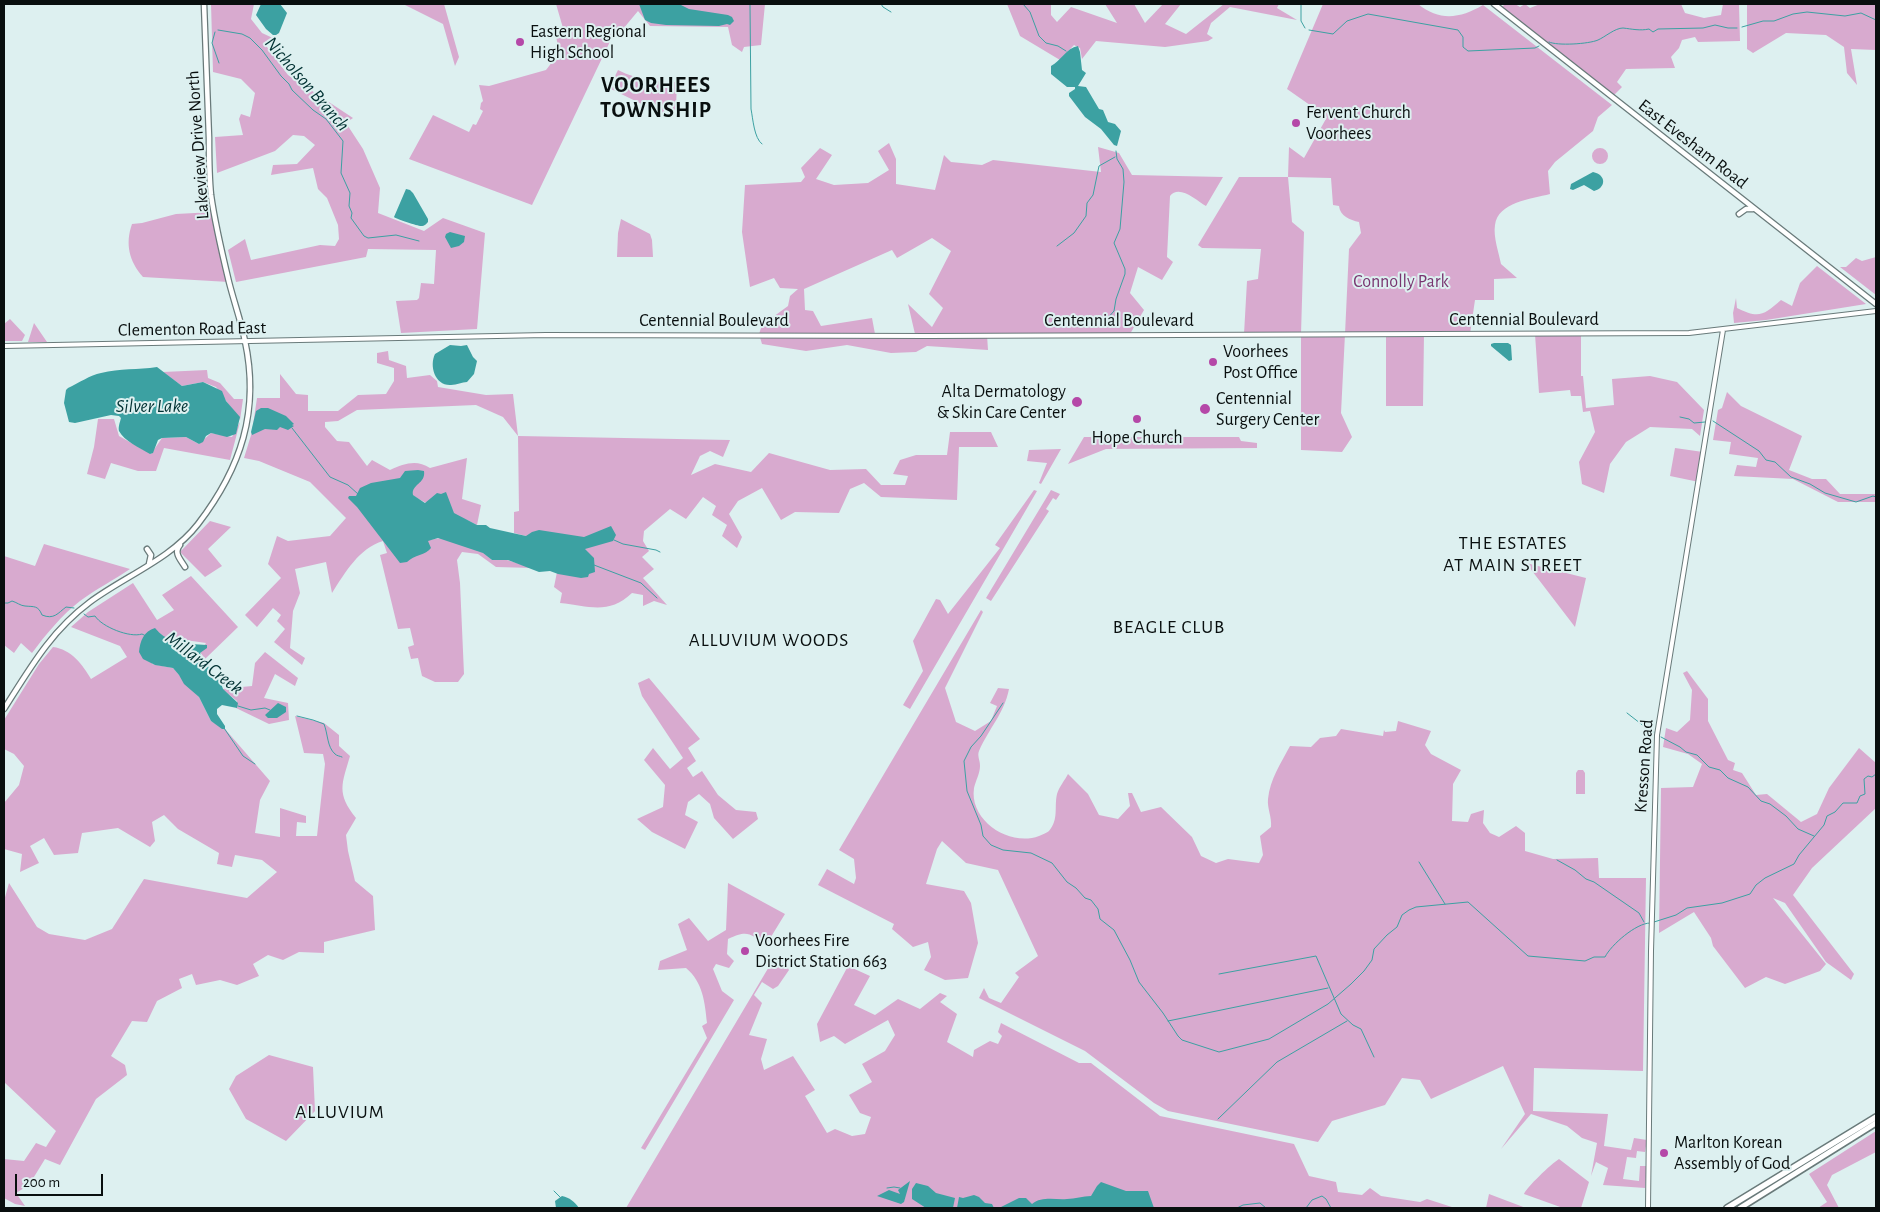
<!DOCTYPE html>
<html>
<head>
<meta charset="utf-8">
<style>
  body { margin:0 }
  #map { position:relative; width:1880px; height:1212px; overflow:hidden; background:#ddf0f0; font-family:"Alegreya Sans",sans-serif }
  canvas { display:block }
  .frame { position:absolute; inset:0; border:5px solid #090f0f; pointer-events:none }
  .scale { position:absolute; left:15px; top:1174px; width:88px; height:22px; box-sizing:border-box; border:2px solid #090f0f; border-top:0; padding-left:6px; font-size:15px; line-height:18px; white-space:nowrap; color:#090f0f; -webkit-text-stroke:4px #ddf0f0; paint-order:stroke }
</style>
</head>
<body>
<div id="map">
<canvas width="1880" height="1212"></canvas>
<div class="frame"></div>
<div class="scale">200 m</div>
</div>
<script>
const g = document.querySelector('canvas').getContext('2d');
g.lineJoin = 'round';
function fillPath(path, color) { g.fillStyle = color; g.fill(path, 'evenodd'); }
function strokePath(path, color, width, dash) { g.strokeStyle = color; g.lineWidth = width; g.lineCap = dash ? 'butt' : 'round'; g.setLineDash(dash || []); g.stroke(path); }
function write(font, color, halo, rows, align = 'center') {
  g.font = font + ' "Alegreya Sans",sans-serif'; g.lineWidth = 4; g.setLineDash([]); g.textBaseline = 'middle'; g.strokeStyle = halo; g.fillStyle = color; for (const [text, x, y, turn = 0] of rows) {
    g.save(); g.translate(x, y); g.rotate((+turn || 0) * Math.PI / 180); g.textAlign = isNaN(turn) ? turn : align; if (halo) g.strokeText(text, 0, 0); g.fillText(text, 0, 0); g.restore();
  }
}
const green = new Path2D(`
  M211,4H254L251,19L262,33L275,39L264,43L288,75L353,118L346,123L363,149L380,188L378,213L424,231L443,218L485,233L477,329L401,333L396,301L417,300L419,298L421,283L434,284L436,250L368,249L366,257L236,282L228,250L245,239L251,260L320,245L335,246L339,239L338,225L327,198L318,189L313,168L271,175L273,165L297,164L315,145L304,136L293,135L275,151L217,173L215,137L243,135L239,119L241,114L250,117L255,93L241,79L213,72Z
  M403,4H444L459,57L455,66L443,24Z
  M556,4H765L761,45L744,47L742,52L732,45L728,27L650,26L638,11L623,29L615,31L532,205L409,159L433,115L469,132L473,124L476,125L483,111L480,109L481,103L483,101L479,85L489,86L546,70L556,57L559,51L555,31L563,28Z
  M1007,4H1051V15L1057,22L1071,7L1117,23L1105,4H1134L1145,23L1163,4H1181L1165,24L1186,34L1224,4H1279L1277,8L1297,20L1230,7L1211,23L1207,34L1213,38L1208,41L1165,47L1096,41L1082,59L1080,48L1074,45L1060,60L1020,36Z
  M1323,4H1418C1440,22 1461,18 1483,5L1612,105L1598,117L1593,131L1555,162L1548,171L1550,194C1531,199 1498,202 1495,225C1493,237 1499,253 1501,264L1517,278L1494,279V300H1475L1470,334H1424L1423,406H1386V334H1345L1341,413L1352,437L1342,452L1301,450V334H1244L1247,281L1258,279L1261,249L1202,248L1198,245L1239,177H1288L1289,147L1304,158L1327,117L1287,89ZM1288,177L1331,178L1333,205L1339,206C1340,216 1350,220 1359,222L1361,233L1349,249L1345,334H1301L1304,232L1292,222Z
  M1505,4H1515L1520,7L1525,4L1530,8L1540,4H1681L1685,13L1704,18L1721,15L1723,4H1739L1740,41L1698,42L1695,37L1682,40L1679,48L1671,57L1675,68L1626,69L1617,82L1622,87L1612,97L1500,9Z
  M1747,4H1764L1766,5L1776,4H1876V50L1851,49L1857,85L1847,73L1844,47L1826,35L1786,33L1753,53L1747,49Z
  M618,70C638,80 655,82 677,82L676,107L670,118L609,88Z
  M889,143L896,159V184L935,190L944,155L951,162L982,165L993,160L1101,172L1098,147L1119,153L1132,175L1223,177L1206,206C1196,200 1179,184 1170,196L1167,257L1173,262L1162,280L1138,267L1130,293L1144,310L1130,334L987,335L988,350L927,346L916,352L891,353L847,345L806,351L762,344L759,334L762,325L788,306L790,296L798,289L780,288L774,278L750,287L742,232L745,185L801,182L805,177L801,168L820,148L832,155L816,179L834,185L868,183L889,170L878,151ZM932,238L951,251L929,294L943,308L932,327L908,304L915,334H875L872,318L821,326L813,311L805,310L804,289L892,250L897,258Z
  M1592 156a8 8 0 1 1 16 0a8 8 0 1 1-16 0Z
  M214,212L229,282L143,277C129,261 125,244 132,224L142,223L176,214Z
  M621,219L650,234L652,240L653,257H617L618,233Z
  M1876,257V295L1840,267H1846L1856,258L1862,261Z
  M1817,266L1866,304L1766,320L1734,323L1733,313L1736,298L1737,308C1759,319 1764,315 1781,300L1792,306L1800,283Z
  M10,319L25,335L22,341H5L4,324Z
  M34,323L47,342H28Z
  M1535,334H1581V376H1583L1586,408L1614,405L1612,379L1650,376L1677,382L1704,410L1700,436L1692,429L1650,427L1626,442L1610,464L1604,493L1582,484L1579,462L1595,432L1590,411L1583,412L1581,396H1571L1570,390L1539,393Z
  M388,351L389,360L406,366L407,378L430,375L437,381L438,387L486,395L513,394L518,436L730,440L723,457L710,451L700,456L691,475L715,464L751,472L769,453L830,470L866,469L881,485H905L908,476L893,474L900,460L916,455H947L950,432H991L998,447H959L957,500L881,497L864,483L850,489L839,513L795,512L781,520L762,488L738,501L729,514L742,537L737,548L722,536L727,525L712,515L716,506L703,497L686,519L670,509L644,531L643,541L649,551L642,557L654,569L643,578L667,605L654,601L643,606V595L632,593C609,615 589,606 560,603L562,593L554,587L557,572L584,549L582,538L526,536L514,533V512L519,511L518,436L503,417L476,405L357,410L338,421L325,422V427L337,441L349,442L367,466L372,460L390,470C404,464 416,459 430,468L467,458L462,499L481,505L477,525C456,514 432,508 412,495V489L400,478L428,540L441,538L481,551L492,560H507L533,568L496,567L478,554L462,552L457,560L460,583L464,674L458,682H435L422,676L418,658L411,659L408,647L414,645L410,628L398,629L380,555L387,553L383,541C359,548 345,573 332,593L326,562L295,569L300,593L293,611L290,648L305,658L302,665L274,642L285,629L277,621L281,615L273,608L257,627L245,615L281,578L268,564L277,536L288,541L330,536L346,518L310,482L259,461L244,458L252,432L257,398H280V374L296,394L308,395V411H338L358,395L386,394L394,381V368L377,363V353Z
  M207,370L208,378L220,383L234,399H243L240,420L216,387L203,382L182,386L163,372Z
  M1727,392L1741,406L1802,436L1789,470L1812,479H1826L1840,494H1876V502H1838L1793,479L1734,476L1737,465L1756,467L1758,458L1729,454L1731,442L1713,440L1718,410L1722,408Z
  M98,419H114L119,436L151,454L162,438L186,437L199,444L211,433L232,437L240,422L230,460L164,448L156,471H138L111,463L105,479L87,474L94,447Z
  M1084,437H1239L1241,441L1257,443V448L1106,449L1068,464Z
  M1675,448L1703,452L1699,482L1670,476Z
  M1061,449L1041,484L1039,483L1047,463L1027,461L1029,450Z
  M1034,490L1037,491L910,709L903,705L923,671L913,641L936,599L940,600L948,614L1000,548L995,545Z
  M1051,490L1060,494L1056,500L1053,498L1046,509L1049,511L991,601L986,598Z
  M210,521L231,527L208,549L222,566L205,577L180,552Z
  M44,544L130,569C114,580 96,589 80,601C62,615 46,634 32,653L21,643L14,653L4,645V556L35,566Z
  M1526,563L1586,578L1575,627Z
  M191,576L238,627L205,659L200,652L206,643L164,637L154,629L152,664L173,668L199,697L211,721L225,729L270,781L260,800L255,833L280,837V808L306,816V823L297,822L296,836H317L325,764L323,754L304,753L295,716L324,723L339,735V746L350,756C342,784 336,793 356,818L346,835L348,851L355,881L373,896L375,930L324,942V953L299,952L283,960L268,955L253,964L259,976L237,985L220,980L196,985L192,974L179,979L182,988L157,1001L147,1022L132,1021L111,1056L125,1065L127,1075L96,1099L60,1165L45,1159L29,1185L16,1193L25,1206L15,1204L4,1198V1159L24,1161L36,1143L46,1147L56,1131L4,1082V901L9,883L37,927L49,934L85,940L112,929L144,879L247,898L277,872L262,860L235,855L232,867L217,864L219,853L178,829L164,815L152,822L155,841L150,847L118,828L82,833L78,853L54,855L44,838L30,846L39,863L20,872L22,854L4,849V803L19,785L24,766L14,754L4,749V720L39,664L53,647C71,649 83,665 91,679L127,657L120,646L71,627L88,612L133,583L157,620L174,610L162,595Z
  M981,610L983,612L945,688L956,722L975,731L991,721L997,706L990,703L998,688L1009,689C1004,714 989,728 979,751C977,756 980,760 980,766C980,773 976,780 974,788C969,821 1010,847 1039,836C1043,834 1047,833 1049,831C1059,819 1054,807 1057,794C1059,787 1065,780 1068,774L1088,794L1099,815L1118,819L1130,806L1128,793H1132L1141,812L1161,807L1192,837L1201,856L1216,863L1228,859L1259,863L1263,855L1260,836L1271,827C1272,817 1267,808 1268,799C1270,779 1281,763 1290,746L1311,747L1320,738L1336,736L1341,729L1383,736L1384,730L1385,732L1396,731L1398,721L1431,731L1425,745L1431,754L1461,770L1453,784L1452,821L1468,822L1471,814L1484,810L1483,823L1490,833L1499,837L1516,826L1525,833V851L1553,859L1598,858L1599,878H1646L1643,1071L1534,1068L1533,1111L1608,1114L1604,1146L1631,1150L1634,1138L1647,1140L1645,1152L1637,1151L1636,1158L1627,1157L1623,1179L1639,1181L1640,1166H1647L1645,1188L1603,1185L1608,1168L1596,1162L1591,1176L1597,1143L1582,1138L1567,1126L1531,1114L1501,1149L1525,1114L1503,1066L1431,1099L1420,1080L1402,1078L1385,1105L1332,1121L1318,1142L1168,1111L1154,1103L1085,1051L979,998L984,988L989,998L1001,1003L1019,977L1015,973L1038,956L998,870L966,863L942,841L937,849L926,884L964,891L971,903L978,943L968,978L945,980L924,970L931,957L928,942L913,947L892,929L894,924L818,885L827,869L854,884L856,878L854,859L839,850Z
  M265,652L298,678L295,686L275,674L264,698L288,703L289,720L269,724L236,708L237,701L222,689L252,686L255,663Z
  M1687,671L1708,699V721L1728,760L1735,763L1733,770L1742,773L1756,795L1767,794L1801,822L1817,814L1829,788L1859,748L1876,763V808L1812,868L1793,895L1854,974L1851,980L1826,962L1785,903L1773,898L1826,964L1820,971L1785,984L1766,977L1745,988L1713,946L1711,938L1694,912L1659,933L1661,788L1693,787L1702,764L1688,754L1663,747L1666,728L1677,732L1690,720L1692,690L1683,673Z
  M649,678L700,739L688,748L696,761L687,768L693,777L702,771L718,795L736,810L756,812L758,819L733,839L714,818L710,804L699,794L688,802L685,815L698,822L685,849L652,832L637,819L663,807L665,785L644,760L653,748L670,769L683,758L642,696L638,683Z
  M1578,770H1583L1585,773V794H1576V773Z
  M728,883L785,914L766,945C750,933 747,930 728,939L727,954L734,961L729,968L716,964L713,969L722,991L734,1000L645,1150L641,1148L707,1038L702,1026L707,1023C705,1003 703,982 686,968L658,970L660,961L687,950L678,924L689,918L708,941L726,930Z
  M773,960L784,962L789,970L778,986L773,989L762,982L754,995L762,1003L749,1035L767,1039L761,1059L764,1070L793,1056L815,1090L805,1096L827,1133L835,1129L852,1136L865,1134L871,1117L860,1113L849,1095L872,1082L862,1064L885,1051L895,1035L888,1020L845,1044L834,1036L820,1042L817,1024L848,966L870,976L854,1005L875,1015L898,999L920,1009L940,993L947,996L940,1002L957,1014L947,1042L973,1057L974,1050L990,1041L998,1044L1002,1036L998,1032L1001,1023L1079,1063H1091L1160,1116L1294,1144L1309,1176L1336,1182L1338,1192L1362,1195L1370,1188L1381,1196L1420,1202L1427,1199L1455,1208H626Z
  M269,1055L313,1067L315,1111L286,1141L246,1119L229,1089L236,1076Z
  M1876,1131V1152L1832,1175L1827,1185L1839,1208H1818L1827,1202L1809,1174Z
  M1559,1159L1589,1182L1581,1208H1563L1524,1194C1526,1188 1551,1164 1559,1159Z
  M1489,1194L1526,1208H1486Z`);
const water = new Path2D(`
  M261,4H280L287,13L279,33L276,35H273L266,29L256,15Z
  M639,4H679L689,9L728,15L732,17L734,21L730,25L727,24L719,26L666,25L651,23L645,20Z
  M1078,46L1080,52L1082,70L1086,73L1078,86L1086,87L1099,109L1103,110L1108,122L1115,124L1121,131L1117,146L1114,145L1101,129L1085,117L1069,96V93L1075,89V87H1067L1051,74V66C1061,61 1066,48 1078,46Z
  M1593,172C1607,175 1606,188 1594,191L1584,185L1573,190L1570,189L1571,184Z
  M406,189L410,190L413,193L428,219V222C426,224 425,226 421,226C418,226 396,219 394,217Z
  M450,232L465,236L464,242L459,246L451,248L445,237L446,234Z
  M1494,343H1508L1511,345L1512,360L1509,361L1491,346V344Z
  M450,345L461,346L467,345L473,357L477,361L474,374L467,382C462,382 457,385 451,385C435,386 429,366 435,354Z
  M157,367L182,386L203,382L222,391L226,401L240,417L236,434L227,437L211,433L206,436L203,442L199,444L186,437L162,438L158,440L153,453L150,454C140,448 124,441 119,431C118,427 120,422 121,418L119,416L111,415L75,423L69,422L64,403L66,390L68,388C79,383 90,375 101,373C120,368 138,370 157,367Z
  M261,408H268L286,416L294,424L292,425L294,426L288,430L280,427L277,430L265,429L252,435L251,432L256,411Z
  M418,470L424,471C426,484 411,484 413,495L425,503L437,493L441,494L446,492L454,513L477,525H486L490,528L526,536L532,532L539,530L584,537L611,526L616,535L613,541L585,549L594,558L595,572L589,574L588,577L581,578L558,574L550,571L539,572L508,560H492L483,553L438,538L428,541L431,548C426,555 414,555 407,562L400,563L357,507L348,498L349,496H356L360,488L371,483L400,478L405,471Z
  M155,628C162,636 169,642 181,638L191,644L207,645V648L200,653L214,676L220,681L223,689L238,703L237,708L222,705L217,709V714L225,726V729H222L211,721L199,697L184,684L179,675L173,668L155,665L143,659L139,652C140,641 144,631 155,628Z
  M278,703L286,707V712L277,718H268L265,715Z
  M910,1181L904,1202L901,1204L877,1196L889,1190L900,1194L898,1190Z
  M1101,1182L1126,1191H1148L1154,1208H999L1019,1198H1026L1032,1204C1042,1196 1055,1200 1067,1199C1075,1199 1083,1196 1091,1196L1097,1186Z
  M916,1183L928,1186L936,1193L955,1198L953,1208H926L912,1199V1189Z
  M974,1195L979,1197L985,1203L992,1204L994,1208H957L959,1197L963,1198Z
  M562,1196C570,1198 574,1201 579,1208H556L555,1201Z`);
const stream = new Path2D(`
  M750,4L751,109C753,119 754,138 762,144
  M881,4L883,7L891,12
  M1023,4L1030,12L1039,36L1046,43L1058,46L1066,51
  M1301,4V21L1305,28
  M1742,27L1763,21H1774L1793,14L1807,12L1845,16L1861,13L1876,20
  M218,30L242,34L250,38L262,50L281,76L289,84L292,90L313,110L326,119L343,141L341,173L350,193L349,206L352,213L351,218L364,236L368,238L396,235L419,241
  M1309,30L1333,34L1347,21L1368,14L1458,30L1463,37V47L1468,51L1535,48L1539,46
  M215,32L212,43L219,63
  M1549,42C1557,46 1589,44 1598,40C1605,37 1615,28 1623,28C1632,29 1640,31 1649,29L1653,32L1658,29L1703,28L1715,25L1728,28H1737
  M1057,246L1074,233L1086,216L1087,203L1093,195L1099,166L1115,157
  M1106,320L1114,311L1116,299L1125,274V269L1114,243L1120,229L1124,182L1123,169L1117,159L1116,151
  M1680,417L1689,419L1694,423L1705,422
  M1713,421L1759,451L1766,460L1775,462L1791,477L1810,484L1825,493L1856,502L1873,496L1876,497
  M292,428L330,477L348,485L358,494
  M614,540L623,544L656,550L660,552
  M594,565L641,583L657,598
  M4,603H8L12,601C16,602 21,606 25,606C34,607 38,605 42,615C54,620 58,613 66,607L74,608
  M84,614L88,617L95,616C102,627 130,638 142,634L146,636
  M1003,703L981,736L971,747L964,761L967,791L981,825L983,836L991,845L1003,850L1031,853L1052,863L1067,882L1076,888L1085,898L1091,900L1098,909L1100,919L1114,930L1130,960L1139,982L1163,1013L1178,1036L1182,1040L1219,1052L1269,1039L1328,1004L1351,984L1364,971L1372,960L1374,949L1387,935L1397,927L1402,915L1409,910L1416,907L1468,902L1528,956L1585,961L1594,957H1605C1611,945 1636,923 1650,923
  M238,706L251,710L265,708L270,710
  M1627,713L1645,727L1654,732
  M297,716L313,720L324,724C328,734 327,747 335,754C337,756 340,756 342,757
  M224,728L243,756L255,764
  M1661,737L1680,747L1686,752L1697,755L1709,767L1720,770L1728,778L1748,787L1761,801L1770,804L1786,816L1798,829L1814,836
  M1557,860L1575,870L1586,879L1594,882L1639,913L1644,922
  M1419,862L1445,904
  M1654,922L1676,915L1687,908L1722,903L1750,894L1756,885L1765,878L1794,864L1799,855L1824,825L1827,816L1835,812L1843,803H1857L1860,796L1865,794L1864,779L1868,776L1872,777L1876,774
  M1219,974L1316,956L1341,1014L1353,1025L1361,1029L1374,1057
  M1168,1021L1328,988
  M1218,1119L1277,1062L1347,1021
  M887,1188L894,1187L900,1188
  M554,1191L561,1198
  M1237,1208L1243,1205L1260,1203L1266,1208
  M1306,1208L1312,1200L1322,1196L1326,1199L1331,1208`);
const secondary = new Path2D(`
  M4,346L546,335L928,336L1689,333L1876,311
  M1648,1208L1651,951L1657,735L1723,330`);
const primary = new Path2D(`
  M1494,4L1876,304
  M1739,214L1746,209H1753
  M180,545C173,553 181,560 185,567
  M147,549L151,555L149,564
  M4,709C30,668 51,631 90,602C125,576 171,559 198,524C241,468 260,411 245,341C241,321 234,302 229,282C222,253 215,224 211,195C209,176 209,157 209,138C207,93 206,48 204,4`);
const highway = new Path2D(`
  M1727,1208L1876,1117
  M1740,1208L1876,1123`);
const markers = [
  [520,42,5,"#b548a8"],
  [1296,123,5,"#b548a8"],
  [1213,362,5,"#b548a8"],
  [1077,402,6,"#b548a8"],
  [1205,409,6,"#b548a8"],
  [1137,419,5,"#b548a8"],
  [745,951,5,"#b548a8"],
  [1664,1153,5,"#b548a8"]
];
const poiNames = [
  ["Eastern Regional",530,32],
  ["High School",530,53],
  ["Fervent Church",1306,113],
  ["Voorhees",1306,134],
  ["Voorhees",1223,352],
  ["Post Office",1223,373],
  ["Alta Dermatology",1066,392,"right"],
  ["& Skin Care Center",1066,413,"right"],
  ["Centennial",1216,399],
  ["Surgery Center",1216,420],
  ["Hope Church",1137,438,"center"],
  ["Voorhees Fire",755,941],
  ["District Station 663",755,962],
  ["Marlton Korean",1674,1143],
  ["Assembly of God",1674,1164]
];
const streetNames = [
  ["East Evesham Road",1693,144,38],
  ["Lakeview Drive North",198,145,-94],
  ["Centennial Boulevard",1524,320],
  ["Centennial Boulevard",714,321],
  ["Centennial Boulevard",1119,321],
  ["Clementon Road East",192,329,-1],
  ["Kresson Road",1644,766,-86]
];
const parkNames = [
  ["Connolly Park",1401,282]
];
const waterNames = [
  ["Nicholson Branch",307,84,49],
  ["Silver Lake",152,406],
  ["Millard Creek",204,663,37]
];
const neighbourhoodNames = [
  ["THE ESTATES",1513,543],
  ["AT MAIN STREET",1513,565],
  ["BEAGLE CLUB",1169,627],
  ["ALLUVIUM WOODS",769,640],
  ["ALLUVIUM",340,1112]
];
const districtNames = [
  ["VOORHEES",656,85],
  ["TOWNSHIP",656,110]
];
fillPath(green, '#d8aacf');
fillPath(water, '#3ca1a2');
strokePath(stream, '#3ca1a2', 1);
strokePath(secondary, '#697a7a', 6);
strokePath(primary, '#697a7a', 7);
strokePath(highway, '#697a7a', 8);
strokePath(secondary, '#fff', 4);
strokePath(primary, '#fff', 4.5);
strokePath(highway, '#fff', 5);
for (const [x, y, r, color] of markers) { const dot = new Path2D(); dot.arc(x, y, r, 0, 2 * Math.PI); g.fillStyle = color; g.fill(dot); strokePath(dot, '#ddf0f0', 2); }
write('18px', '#090f0f', '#ddf0f0', poiNames, 'left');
write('18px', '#090f0f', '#ddf0f0', streetNames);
write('18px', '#793570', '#ddf0f0', parkNames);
write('italic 19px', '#003132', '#ddf0f0', waterNames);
g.letterSpacing = '1px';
write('19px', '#090f0f', '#ddf0f0', neighbourhoodNames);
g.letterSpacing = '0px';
g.letterSpacing = '1px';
write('bold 22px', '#090f0f', '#ddf0f0', districtNames);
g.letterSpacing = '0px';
</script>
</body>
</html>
